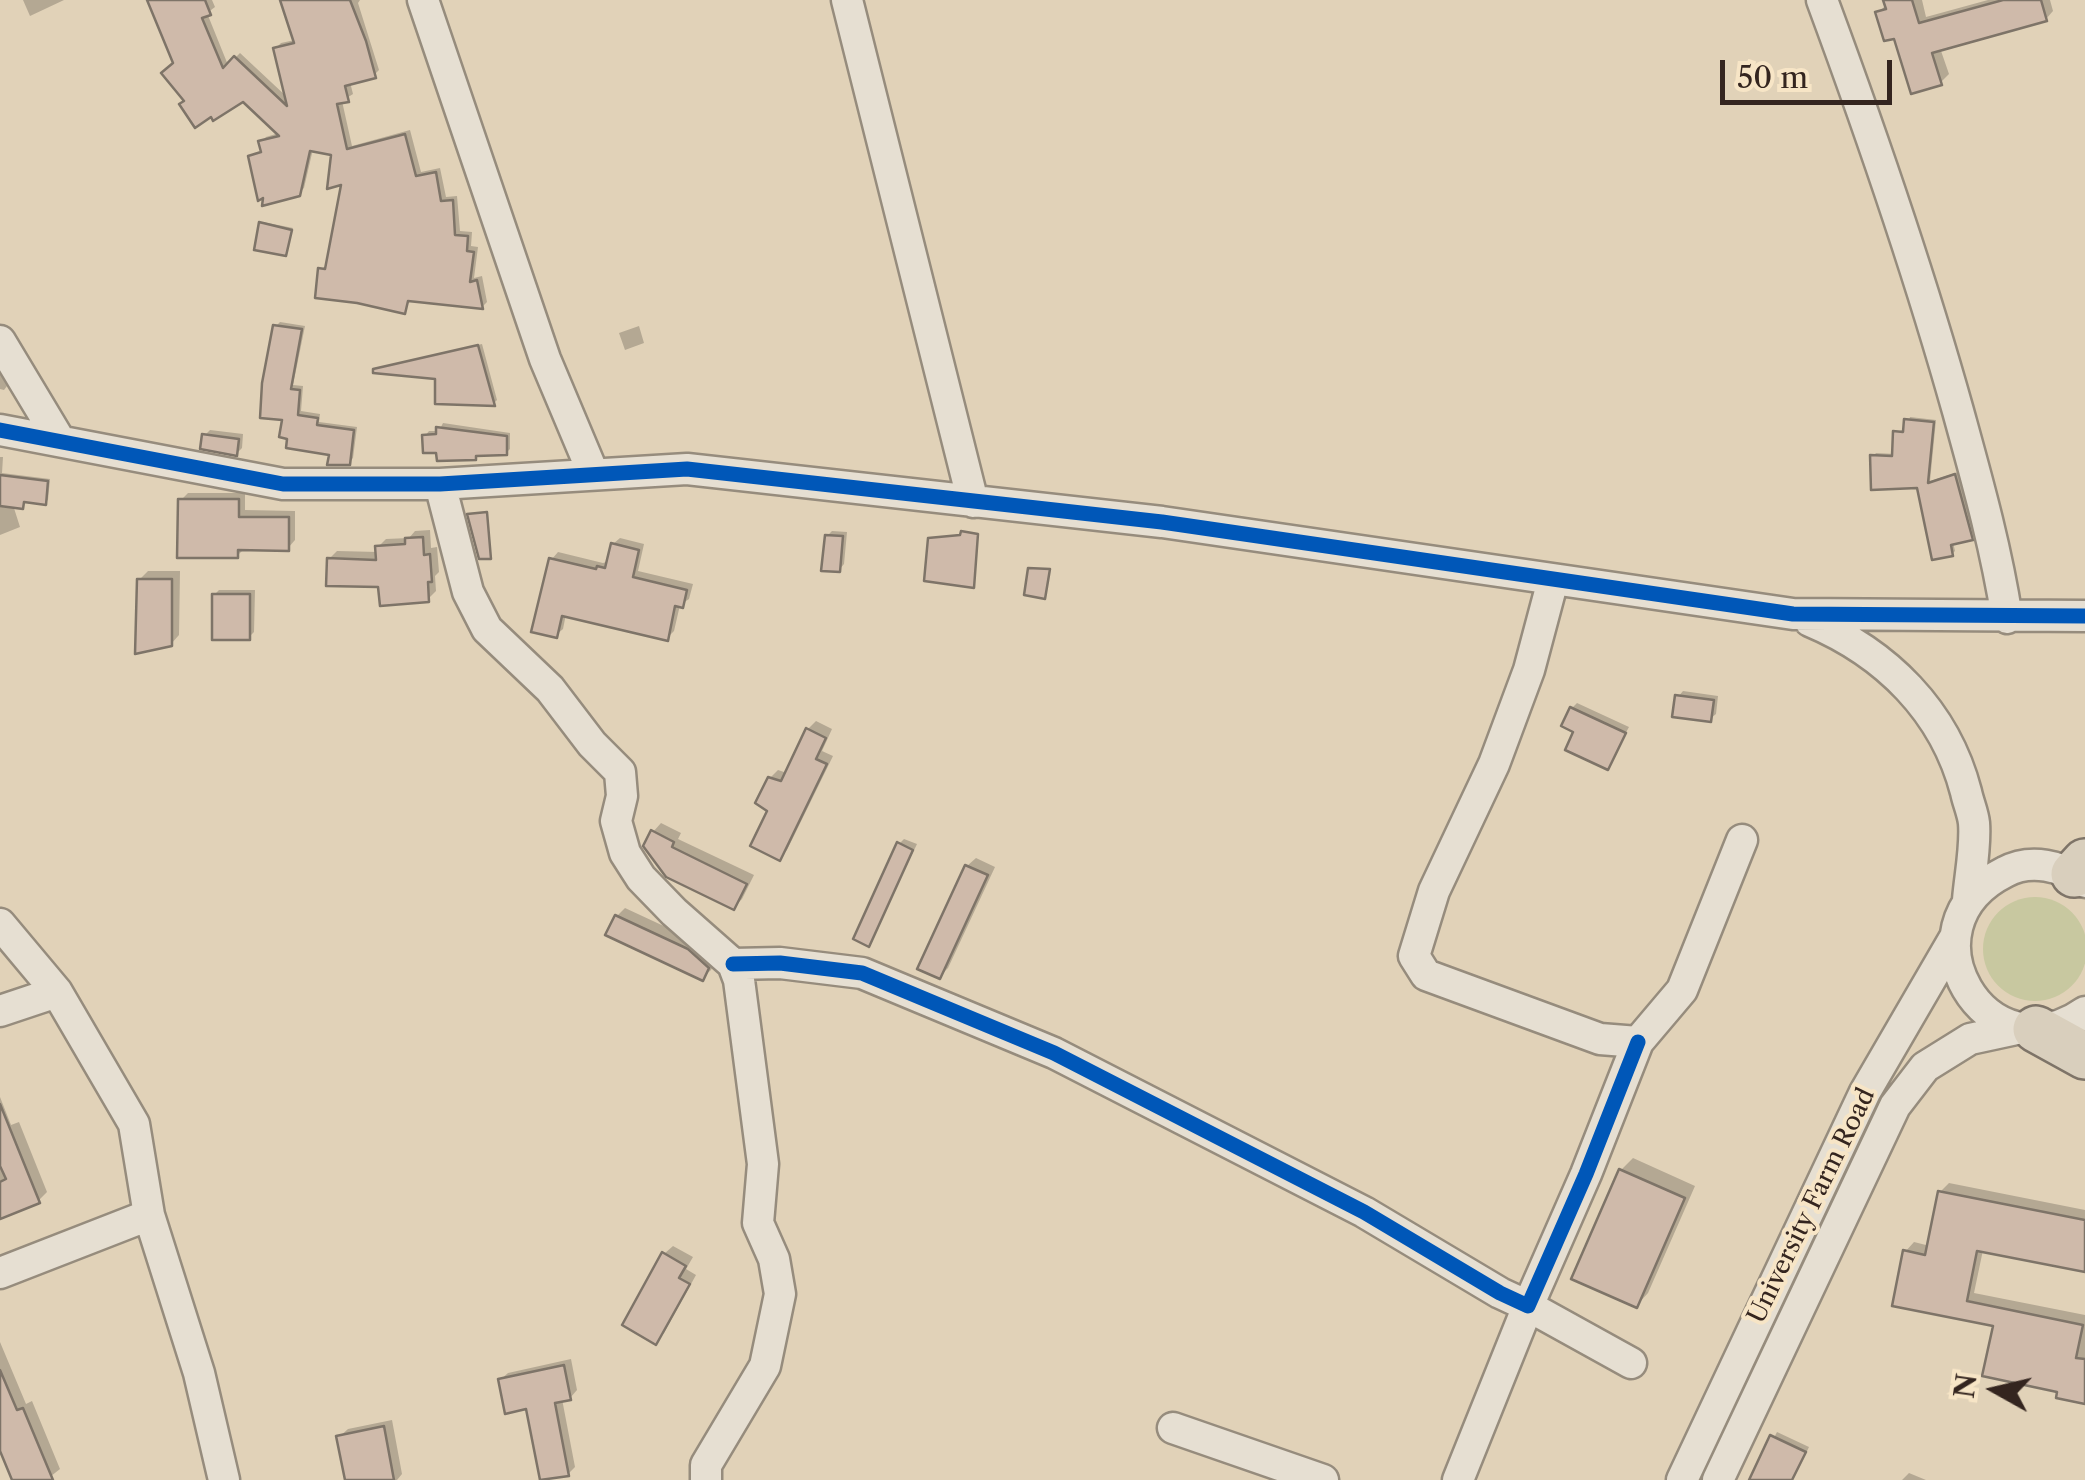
<!DOCTYPE html>
<html>
<head>
<meta charset="utf-8">
<style>
  body { margin:0 }
  #map { position:relative; width:2085px; height:1480px; overflow:hidden; background:#e1d2b8; font-family:"Libre Caslon Text",serif }
  canvas { display:block }
  .north { position:absolute; left:1945px; top:1340px; width:100px; height:100px; -webkit-text-stroke:8px #f7e5c6; paint-order:stroke; rotate:278deg; font-size:28px; font-weight:700; line-height:40px; text-align:center; color:#34251f }
  .north::after { content:''; display:block; margin:auto; width:35px; height:45px; background:#34251f; clip-path:polygon(50% 0,100% 100%,50% 72%,0 100%) }
  .scale { position:absolute; left:1720px; top:60px; width:172px; height:45px; box-sizing:border-box; border:5px solid #34251f; border-top:0; padding-left:12px; font-size:30px; line-height:35px; white-space:nowrap; color:#34251f; -webkit-text-stroke:8px #f7e5c6; paint-order:stroke }
</style>
</head>
<body>
<div id="map">
<canvas width="2085" height="1480"></canvas>
<div class="north">N</div>
<div class="scale">50 m</div>
</div>
<script>
const g = document.querySelector('canvas').getContext('2d');
g.lineJoin = 'round';
function fillPath(path, color) { g.fillStyle = color; g.fill(path, 'evenodd'); }
function strokePath(path, color, width, dash) { g.strokeStyle = color; g.lineWidth = width; g.lineCap = dash ? 'butt' : 'round'; g.setLineDash(dash || []); g.stroke(path); }
function write(font, color, halo, rows, align = 'center') {
  g.font = font + ' "Libre Caslon Text",serif'; g.lineWidth = 8; g.setLineDash([]); g.textBaseline = 'middle'; g.strokeStyle = halo; g.fillStyle = color; for (const [text, x, y, turn = 0] of rows) {
    g.save(); g.translate(x, y); g.rotate((+turn || 0) * Math.PI / 180); g.textAlign = isNaN(turn) ? turn : align; if (halo) g.strokeText(text, 0, 0); g.fillText(text, 0, 0); g.restore();
  }
}
const green = new Path2D(`
  M1983 949a52 52 0 1 1 104 0a52 52 0 1 1-104 0Z`);
const shadow = new Path2D(`
  M23,0H64L30,16Z
  M149,0H212L215,7L207,13L228,65L240,53L287,97L276,48L281,43L295,40L282,0H360L358,3L379,70L374,75L350,82L353,94L342,101L352,146L410,130L421,172L440,168L446,197L457,196L460,231L472,232L471,246L478,247L474,278L482,276L487,302L482,307L411,298L404,312L321,269L329,264L344,182L334,153L313,149L304,188L299,193L250,157L263,150L261,142L266,137L279,133L243,99L186,100L176,63Z
  M1886,0H1922L1926,17L1988,0H2050L2053,11L2046,19L1940,48L1949,74L1941,82L1878,13L1887,4Z
  M263,222L293,228L285,253L261,224Z
  M280,322L305,326L293,385L303,386L301,411L320,414L319,422L357,427L353,458L349,463L285,418L275,327Z
  M639,326L644,343L625,350L619,333Z
  M482,344L497,400L494,403L437,376L375,370L379,367Z
  M0,368L6,378L7,386L4,390L0,389Z
  M1910,417L1936,420L1930,481L1958,472L1975,535L1953,542L1955,551L1952,554L1920,485L1873,456L1876,453L1895,454L1896,432L1906,429Z
  M443,423L510,433V449L506,453H480L475,458L425,436L429,431H439Z
  M210,430L243,434L242,448L236,454L205,435Z
  M0,457H3L2,473L50,479L48,500L45,502L25,500L22,506L13,505L20,527L0,535Z
  M188,493H245V510L295,511V540L288,548H245L237,556L181,500Z
  M430,530L431,548L437,547L439,572L435,576L436,591L428,599L381,585L329,559L337,551L378,552V547L386,539L409,538L415,531Z
  M832,531L847,532L844,564L839,570L827,536Z
  M620,538L644,544L638,571L693,584L689,599L680,605L674,631L667,638L566,614L563,629L556,635L552,559L558,552L603,563L609,561L613,544Z
  M148,571H180L179,635L171,644L139,580Z
  M219,590H255L254,632L249,637L214,595Z
  M1683,691L1718,696L1716,714L1710,719L1678,697Z
  M1577,703L1629,727L1607,767L1572,708Z
  M816,721L832,729L822,751L833,756L787,850L779,858L770,810V778L778,770L787,773L808,729Z
  M661,823L681,833L678,839L754,875L742,899L734,907L653,832Z
  M904,839L917,844L869,944L899,844Z
  M976,858L995,867L948,968L940,976L967,866Z
  M625,908L696,941L716,959L711,970L702,978L617,916Z
  M0,1097L11,1125L19,1122L47,1192L38,1201L0,1216Z
  M1633,1158L1695,1186L1648,1293L1637,1305L1621,1170Z
  M1949,1183L2085,1210V1270L1983,1250L1974,1293L2085,1315V1401L2060,1390L1996,1324L1895,1304L1905,1252L1914,1242L1930,1246L1940,1192Z
  M673,1246L693,1257L686,1269L696,1275L664,1333L656,1342L664,1254Z
  M0,1342L26,1404L32,1401L60,1469L46,1480H15L0,1445Z
  M571,1359L577,1390L570,1398L562,1399L575,1467L568,1474L528,1406L500,1380L508,1373Z
  M392,1420L402,1474L397,1480H348L339,1437L348,1429Z
  M1777,1432L1809,1447L1793,1480H1752Z
  M1909,1473L1926,1480H1902Z`);
const building = new Path2D(`
  M147,0H205L211,15L202,18L223,68L234,56L287,106L273,48L294,43L280,0H350L366,41L376,78L345,86L349,102L337,104L347,149L405,134L416,176L436,172L441,201L453,200L455,235L468,236L467,251L474,252L470,282L477,280L483,309L408,301L405,314L357,303L315,298L318,268L325,269L341,185L327,189L331,155L310,151L300,196L262,206L263,198L258,201L248,156L261,152L258,141L279,136L243,102L213,121L211,117L195,128L179,104L184,101L161,73L173,63Z
  M1883,0H1912L1919,23L2003,0H2041L2047,21L1932,53L1942,85L1911,94L1894,39L1884,41L1875,12L1886,9Z
  M259,222L292,230L286,256L254,250Z
  M273,325L302,329L291,389L300,390L298,415L318,418L317,425L354,430L350,465H327L329,455L286,448L287,439L279,437L282,420L260,418L262,383Z
  M478,345L495,406L435,404V379L373,373V369Z
  M1904,419L1934,422L1928,483L1955,474L1973,540L1951,545L1953,556L1932,560L1917,488L1871,490L1870,455L1892,456L1893,431L1903,432Z
  M436,427L507,436V455L476,456V460L437,461L436,453H423L422,435L436,434Z
  M202,434L239,439L237,456L200,449Z
  M0,475L48,481L46,505L24,502L23,509L0,506Z
  M178,499H239V517H289V551L238,550V558H177Z
  M487,512L491,559H479L467,514Z
  M961,531L978,534L974,588L924,581L928,538L960,535Z
  M825,535L843,536L840,572L821,571Z
  M423,537L424,555L430,554L432,582H428L429,602L380,606L378,587L326,586L327,558L376,560L375,546L405,544V538Z
  M611,543L639,550L633,577L687,590L683,608L675,606L668,641L562,616L557,638L531,632L549,558L596,569L597,566L605,568Z
  M1028,568L1050,569L1045,599L1024,595Z
  M137,579H172V646L135,654Z
  M212,594H250V640H212Z
  M1675,695L1714,700L1711,722L1672,717Z
  M1570,707L1626,733L1608,770L1565,750L1573,732L1561,726Z
  M806,728L826,738L816,759L827,764L780,861L750,846L767,811L755,803L768,777L781,781Z
  M651,830L674,842L672,847L747,884L734,910L666,877L643,846Z
  M897,842L913,850L869,947L853,939Z
  M965,865L988,875L940,979L917,969Z
  M615,915L688,949L709,968L703,981L605,935Z
  M0,1104L40,1203L0,1219V1182L6,1179L0,1166Z
  M1619,1169L1685,1198L1637,1308L1571,1279Z
  M1938,1191L2085,1220V1272L1977,1251L1967,1301L2083,1325L2076,1358L2085,1359V1404L2056,1398L2057,1392L1982,1376L1993,1326L1892,1306L1903,1250L1925,1255Z
  M662,1252L686,1266L679,1278L690,1284L656,1345L622,1325Z
  M564,1365L571,1400L555,1403L569,1476L540,1480L526,1409L505,1414L498,1379Z
  M0,1370L17,1410L23,1408L53,1480H12L0,1451Z
  M384,1426L394,1480H345L336,1436Z
  M1770,1435L1806,1452L1792,1480H1749Z`);
const minor = new Path2D(`
  M423,0L545,359L593,473
  M847,0L973,502
  M1822,0C1872,135 1919,272 1958,411C1977,480 1996,547 2007,618
  M0,341L60,441
  M0,430L283,484H440L687,469L1162,522L1793,614L2085,616
  M440,484L468,592L487,629L550,689L592,744L620,772L622,796L616,821L625,853L641,878L674,912L733,964L739,980L763,1164L758,1223L774,1259L780,1294L765,1366L706,1465V1480
  M1553,580L1529,670L1494,764L1434,891L1414,956L1426,975L1600,1039L1638,1042L1682,990L1742,840
  M1810,621C1886,653 1945,711 1966,792C1968,802 1973,813 1974,823C1976,847 1970,876 1968,900
  M2085,882C2062,866 2031,858 2005,872C1895,927 1987,1081 2085,1012
  M0,924L57,992L134,1124L149,1215L199,1373L224,1480
  M733,964L780,963L862,973L1054,1053L1364,1212L1500,1293L1528,1306L1586,1174L1638,1042
  M0,1011L57,992
  M0,1273L149,1215
  M1173,1428L1323,1480
  M1458,1480L1528,1306L1631,1363
  M1682,1480L1865,1092L1954,939
  M1718,1480L1895,1106L1925,1067L1970,1039L2021,1028`);
const highway = new Path2D(`
  M2074,874L2085,862
  M2036,1029L2085,1056`);
const cycleway = new Path2D(`
  M0,430L283,484H440L687,469L1162,522L1793,614L2085,616
  M733,964L780,963L862,973L1054,1053L1364,1212L1500,1293L1528,1306L1586,1174L1638,1042`);
const streetNames = [
  ["University Farm Road",1812,1206,-64]
];
fillPath(green, '#c8c8a0');
fillPath(shadow, '#0003');
fillPath(building, '#cfbaaa');
strokePath(building, '#7e7468', 2.5);
strokePath(minor, '#968c7d', 35);
strokePath(highway, '#7e7468', 50);
strokePath(minor, '#e6dfd2', 30);
strokePath(highway, '#d9cfbd', 45);
strokePath(cycleway, '#0057b8', 15);
write('25px', '#34251f', '#f7e5c6', streetNames);
</script>
</body>
</html>
